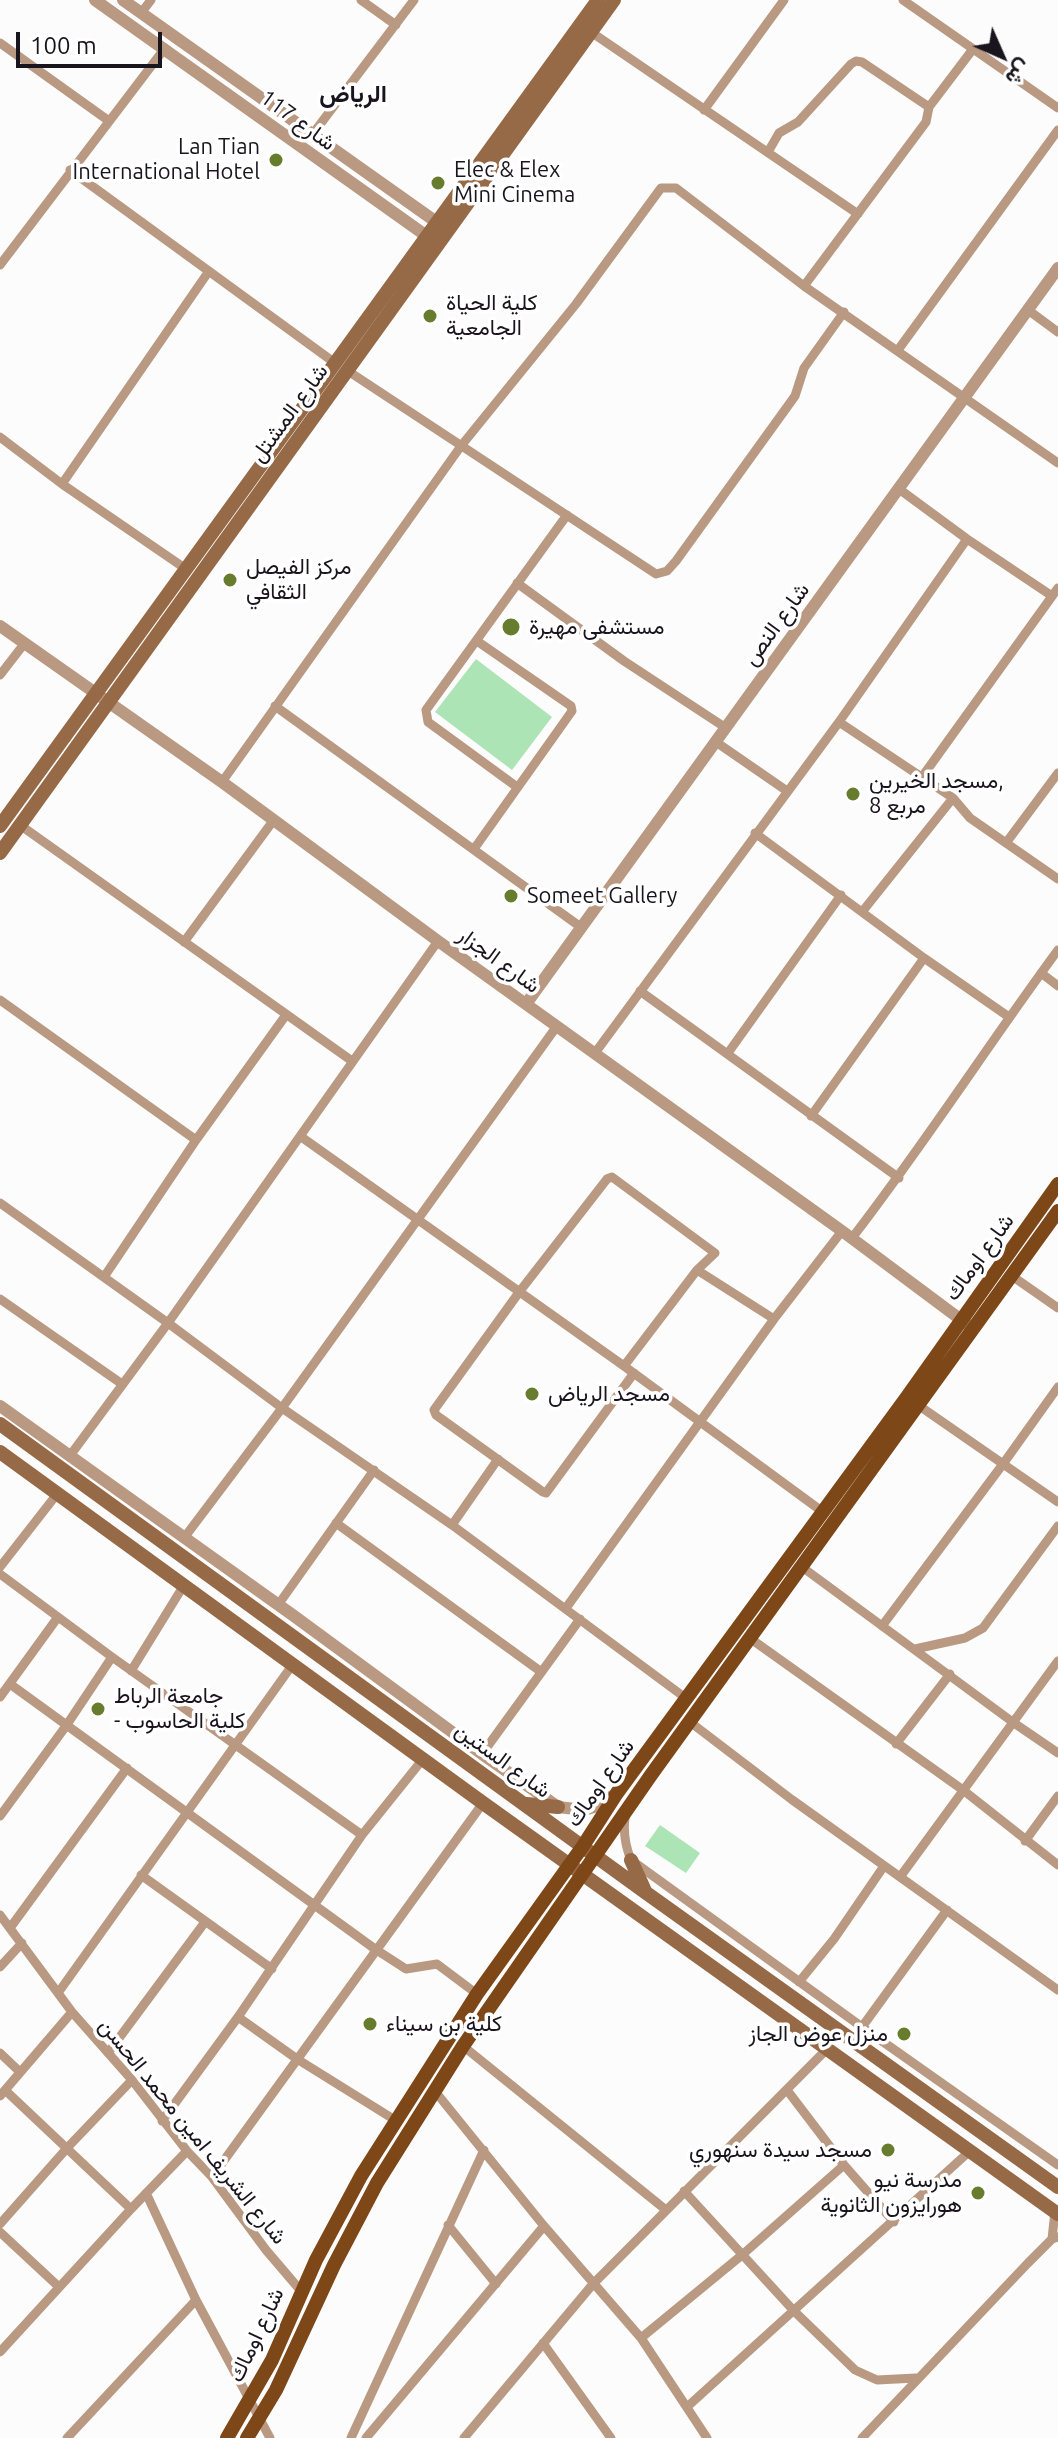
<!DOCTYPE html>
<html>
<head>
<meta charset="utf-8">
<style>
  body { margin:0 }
  #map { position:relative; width:1058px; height:2438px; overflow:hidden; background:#fcfcfc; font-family:Ubuntu,Vazirmatn,sans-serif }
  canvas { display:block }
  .north { position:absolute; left:962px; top:16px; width:80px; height:80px; -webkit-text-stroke:6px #fff; paint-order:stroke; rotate:135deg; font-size:22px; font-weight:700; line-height:32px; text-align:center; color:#19151e }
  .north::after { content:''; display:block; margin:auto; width:28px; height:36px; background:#19151e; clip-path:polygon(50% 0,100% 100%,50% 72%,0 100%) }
  .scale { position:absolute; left:16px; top:32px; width:146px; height:36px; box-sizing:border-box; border:4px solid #19151e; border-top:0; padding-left:10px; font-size:24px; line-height:28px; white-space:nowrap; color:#19151e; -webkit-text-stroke:6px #fff; paint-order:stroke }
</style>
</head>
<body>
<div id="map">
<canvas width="1058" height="2438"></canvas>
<div class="north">ش</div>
<div class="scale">100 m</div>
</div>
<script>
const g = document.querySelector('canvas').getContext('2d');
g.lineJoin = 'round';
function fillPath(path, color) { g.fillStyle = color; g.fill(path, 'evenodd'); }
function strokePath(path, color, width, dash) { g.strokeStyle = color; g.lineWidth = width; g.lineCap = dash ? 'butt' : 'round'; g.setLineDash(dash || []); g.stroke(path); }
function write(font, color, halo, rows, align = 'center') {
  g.font = font + ' Ubuntu,Vazirmatn,sans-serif'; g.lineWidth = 7; g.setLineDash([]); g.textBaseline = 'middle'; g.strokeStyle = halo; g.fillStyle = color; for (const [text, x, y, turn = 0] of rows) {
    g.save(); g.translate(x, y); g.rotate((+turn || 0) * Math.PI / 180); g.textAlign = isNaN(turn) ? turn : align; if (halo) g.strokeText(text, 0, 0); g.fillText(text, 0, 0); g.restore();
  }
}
const green = new Path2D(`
  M476,659L552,717L512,770L435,712Z
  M660,1825L700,1853L686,1873L645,1846Z`);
const minor = new Path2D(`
  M361,0L396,25
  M903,0L1058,108
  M141,13L151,0
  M591,32L858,214
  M0,43L109,121
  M704,110L784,0
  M312,135L414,0
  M768,152L779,133L798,122L851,64L856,61L862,62L929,107
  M70,170L335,363
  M0,265L165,48
  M804,286L926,122L929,107L973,49
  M1028,310L1058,332
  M898,350L1058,130
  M348,371L656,574L667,571L676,561L795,396L804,368L844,312
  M0,437L62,484L186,569
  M62,484L209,271
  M899,489L967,539L1052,596
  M517,583L624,661L726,728
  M0,675L24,644
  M275,706L582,928
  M839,722L953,798L970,818L1058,879
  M716,742L787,791
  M922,777L1058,588
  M222,782L461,446L576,304L661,188H676L804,286L1058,463
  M517,787L428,722L426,710L567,515
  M20,825L352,1061
  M755,833L924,958L1009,1017
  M1006,843L1058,773
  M474,849L572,711L571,706L477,641
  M862,912L953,798
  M184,942L273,821
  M1041,973L1058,986
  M640,991L899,1178
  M0,1000L196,1140
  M595,1053L839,722L967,539
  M728,1053L841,895
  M811,1116L924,958
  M300,1136L624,1366L823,1512
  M0,1203L168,1323L282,1408L452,1525L687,1699
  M852,1238C924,1145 988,1045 1058,950
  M1012,1276L1058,1308
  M104,1277L196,1140L286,1015
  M0,1299L122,1384
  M624,1366L697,1270
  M634,1373L546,1493L543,1492L436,1415L434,1410L520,1291L607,1179L612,1177L715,1253L697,1270L774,1319
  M918,1405L1058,1502
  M69,1457L168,1323L438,941
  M336,1523L540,1671
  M452,1525L498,1459
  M184,1538L282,1408L557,1026
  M0,1567L57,1494
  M802,1567L1014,1723L1058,1753
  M0,1574L112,1657L362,1835
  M278,1605L374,1470
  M566,1608L774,1319L842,1231
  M882,1626L1003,1464L1058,1387
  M751,1639L963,1790L1058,1865
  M915,1649L965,1638L983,1628L1058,1526
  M131,1671L184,1585
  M10,1684L375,1949L406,1969L437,1964L477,1994
  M0,1697L58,1617
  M690,1722L791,1799L1058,1990
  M896,1744L950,1674
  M482,1754L580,1619
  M0,1816L66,1726L112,1657
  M625,1818C623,1833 625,1845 631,1860L862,2027L1058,2165
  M1025,1841L1058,1796
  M141,1875L272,1969
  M900,1877L1058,1661
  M0,1915L72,2012L132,2080L187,2151L212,2177L266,2250L301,2291
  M10,1928L127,1768
  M0,1967L22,1943
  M799,1982L834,1939L884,1866
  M58,1993L293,1664
  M238,2017L297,2059L395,2120
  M862,2027L947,1910
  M463,2046L666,2210
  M0,2053L20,2072
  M108,2053L205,1922
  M5,2090L131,2209
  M434,2090L544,2226L641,2338L707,2438
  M787,2090L844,2165L894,2222
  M0,2096L72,2012
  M162,2121L238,2017L362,1835L423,1759
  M212,2177L483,1803
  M684,2191L794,2311L855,2370L877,2380L916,2378
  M146,2193L196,2300L270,2438
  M0,2224L68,2147L132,2080
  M448,2225L496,2284
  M0,2232L59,2287
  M1052,2239L1055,2211
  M641,2338L742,2255L844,2165
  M543,2343L611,2438
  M0,2352L131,2209L187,2151
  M687,2407L971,2150
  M67,2438L196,2300
  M351,2438L484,2150
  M366,2438L544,2226
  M464,2438L593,2284L827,2049
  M862,2438L1028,2263L1052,2239L1058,2237`);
const tertiary = new Path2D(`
  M95,0L435,242
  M123,0L442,226
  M0,626L222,782L438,941L842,1231L968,1325
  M526,1004L1058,268
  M0,1406L294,1616L482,1754L558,1807L584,1810L597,1806L614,1795`);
const secondary = new Path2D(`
  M0,826L598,0
  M0,853L614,0
  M0,1424L645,1892L1058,2187
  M0,1452L483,1803L1058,2214
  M527,1804L558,1807
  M631,1860L645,1891`);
const primary = new Path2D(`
  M227,2438L272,2360L316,2260L361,2176L477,1994L583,1846L617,1793L907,1397L1058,1184
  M247,2438L276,2390L334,2265L377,2183L463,2046L651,1775L1058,1211`);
const markers = [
  [276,160,8,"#677d2d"],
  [438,183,8,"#677d2d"],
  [430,316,8,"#677d2d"],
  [230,580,8,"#677d2d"],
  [511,627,10,"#677d2d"],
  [853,794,8,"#677d2d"],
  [511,896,8,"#677d2d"],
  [532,1394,8,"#677d2d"],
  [98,1709,8,"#677d2d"],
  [370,2024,8,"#677d2d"],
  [904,2034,8,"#677d2d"],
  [888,2150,8,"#677d2d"],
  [978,2193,8,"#677d2d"]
];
const streetNames = [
  ["شارع 117",298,120,36],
  ["شارع المشتل",289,413,-54],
  ["شارع النص",776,624,-54],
  ["شارع الجزار",499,960,36],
  ["شارع اوماك",979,1257,-54],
  ["شارع الستين",503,1760,36],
  ["شارع اوماك",600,1783,-55],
  ["شارع الشريف امين محمد الحسن",193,2131,51],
  ["شارع اوماك",256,2335,-65]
];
const poiNames = [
  ["Lan Tian",260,147,"right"],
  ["International Hotel",260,172,"right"],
  ["Elec & Elex",454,170],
  ["Mini Cinema",454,195],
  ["كلية الحياة",446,303],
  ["الجامعية",446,328],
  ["مركز الفيصل",246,567],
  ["الثقافي",246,592],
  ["مستشفى مهيرة",529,627],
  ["مسجد الخيرين,",869,781],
  ["مربع 8",869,806],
  ["Someet Gallery",527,896],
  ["مسجد الرياض",548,1394],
  ["جامعة الرباط",114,1696],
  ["- كلية الحاسوب",114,1721],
  ["كلية بن سيناء",386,2024],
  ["منزل عوض الجاز",888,2034,"right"],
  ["مسجد سيدة سنهوري",872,2150,"right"],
  ["مدرسة نيو",962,2180,"right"],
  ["هورايزون الثانوية",962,2205,"right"]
];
const neighbourhoodNames = [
  ["الرياض",353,94]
];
fillPath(green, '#ade4b6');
strokePath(minor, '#b99982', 9);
strokePath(tertiary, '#b99982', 12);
strokePath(secondary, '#976a47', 14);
strokePath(primary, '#7d4717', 14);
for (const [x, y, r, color] of markers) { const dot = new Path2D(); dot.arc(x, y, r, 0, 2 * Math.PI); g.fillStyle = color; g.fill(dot); strokePath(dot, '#fff', 3); }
write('22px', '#19151e', '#fff', streetNames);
write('22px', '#19151e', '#fff', poiNames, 'left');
write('bold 24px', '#19151e', '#fff', neighbourhoodNames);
</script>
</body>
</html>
